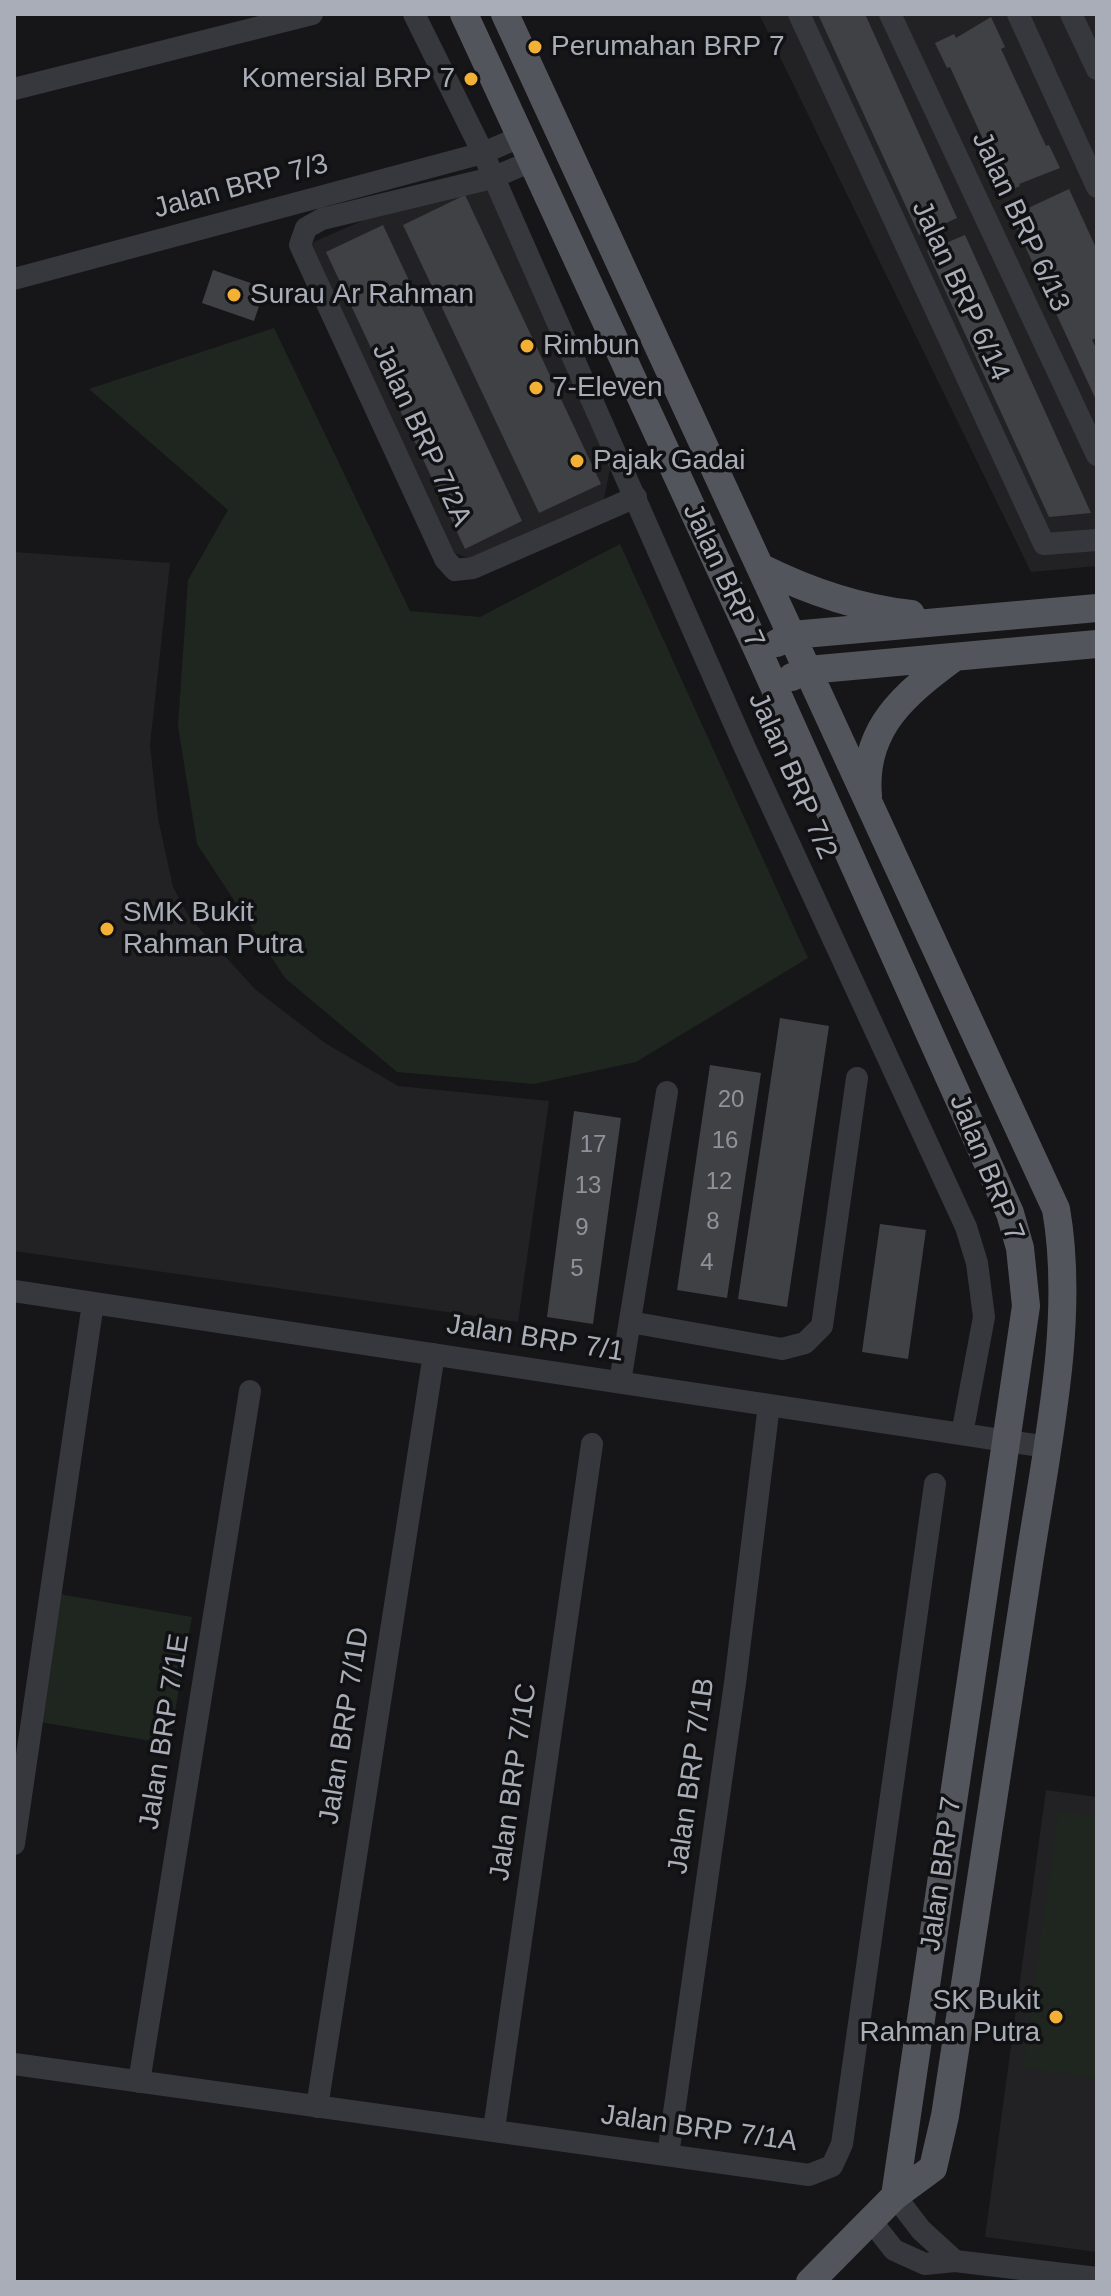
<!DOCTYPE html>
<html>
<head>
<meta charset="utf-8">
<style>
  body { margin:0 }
  #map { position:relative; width:1111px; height:2296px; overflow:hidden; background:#161618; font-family:Helvetica,sans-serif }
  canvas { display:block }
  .frame { position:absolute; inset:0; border:16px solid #a8adb8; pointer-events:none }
</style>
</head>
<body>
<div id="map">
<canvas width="1111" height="2296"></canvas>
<div class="frame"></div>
</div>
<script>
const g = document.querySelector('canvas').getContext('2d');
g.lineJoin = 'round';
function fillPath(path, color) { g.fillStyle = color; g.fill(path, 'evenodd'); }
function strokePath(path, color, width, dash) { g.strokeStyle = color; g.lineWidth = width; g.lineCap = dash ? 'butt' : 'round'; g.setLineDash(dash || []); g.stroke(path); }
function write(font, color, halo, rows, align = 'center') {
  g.font = font + ' Helvetica,sans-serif'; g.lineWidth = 7; g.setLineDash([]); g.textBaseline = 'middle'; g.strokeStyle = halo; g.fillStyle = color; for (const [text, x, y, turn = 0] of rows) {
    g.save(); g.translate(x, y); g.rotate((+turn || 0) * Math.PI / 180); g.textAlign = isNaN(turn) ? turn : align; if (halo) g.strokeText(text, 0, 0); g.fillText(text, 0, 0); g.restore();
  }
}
const built = new Path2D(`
  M759,14H1097V566L1031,572Z
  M487,186L612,460L603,503L472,559L451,552L309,244L378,214Z
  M14,552L170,563L150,745L158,818L173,887L189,917L256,990L325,1043L398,1086L549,1101L518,1322L14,1251Z
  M1046,1790L1097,1797V2252L985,2237Z`);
const green = new Path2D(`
  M274,328L410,611L480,617L620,544L808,958L636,1062L534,1084L397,1072L285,978L197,844L178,726L188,580L228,510L89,389Z
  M59,1594L192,1617L169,1744L40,1722Z
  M1058,1811L1097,1816V2078L1023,2068Z`);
const building = new Path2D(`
  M818,14H865L957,218L919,235Z
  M991,17L1005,47L1001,49L1046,146L1049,145L1060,168L1019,184L1020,186L1003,194L994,175L998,172L950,67L947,68L935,43L954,34L956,38Z
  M1069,189L1097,250V337L1092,340L1097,350V402L1011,216Z
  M465,195L601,484L539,513L403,225Z
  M383,225L522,521L465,549L326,252Z
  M965,235L1091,513L1049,517L927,251Z
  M213,270L265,288L254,321L202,303Z
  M780,1018L829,1026L787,1307L738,1299Z
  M710,1065L761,1073L727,1298L677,1290Z
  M574,1111L621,1118L593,1324L547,1317Z
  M880,1224L926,1230L908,1359L862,1352Z`);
const minor = new Path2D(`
  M414,14L483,153L745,748L966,1227L977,1263L984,1317L962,1434
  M799,14L1044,544L1097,540
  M890,14L1097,455
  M1018,14L1097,187
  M1071,14L1097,69
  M14,89L312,14
  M532,161L492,178L322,219L306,228L300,245L445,559L455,570L473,568L636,497
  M14,279L483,153L520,137
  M14,1291L1047,1447
  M630,1322L782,1349L805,1343L822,1326L857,1078
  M620,1382L667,1092
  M14,1844L93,1303
  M14,2064L809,2175L832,2166L842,2144L935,1484
  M139,2082L250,1391
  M317,2107L434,1354
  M494,2129L592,1444
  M668,2155L735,1683L769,1405
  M895,2196L921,2230L955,2261
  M872,2222L894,2250L925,2264L955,2261L1097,2278`);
const major = new Path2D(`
  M464,14L759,653L1010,1213L1020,1248L1026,1306L895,2196
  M505,14L1056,1209C1076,1322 1045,1456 1028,1570C1001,1752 973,1934 945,2116L933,2168L895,2196L810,2282
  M760,567C808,591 857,608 911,614
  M777,643L792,635L1097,608
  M792,677L808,670L1097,644
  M868,796C862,728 906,693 955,657`);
const markers = [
  [535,47,8,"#f2b134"],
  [471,79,8,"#f2b134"],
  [234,295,8,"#f2b134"],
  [527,346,8,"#f2b134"],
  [536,388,8,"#f2b134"],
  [577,461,8,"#f2b134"],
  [107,929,8,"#f2b134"],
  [1056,2017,8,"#f2b134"]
];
const numberNames = [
  ["20",731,1100],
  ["16",725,1141],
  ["17",593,1145],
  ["12",719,1182],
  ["13",588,1186],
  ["8",713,1222],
  ["9",582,1228],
  ["4",707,1263],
  ["5",577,1269]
];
const poiNames = [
  ["Perumahan BRP 7",551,47],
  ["Komersial BRP 7",455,79,"right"],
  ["Surau Ar Rahman",250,295],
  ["Rimbun",543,346],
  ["7-Eleven",552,388],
  ["Pajak Gadai",593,461],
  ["SMK Bukit",123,913],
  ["Rahman Putra",123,945],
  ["SK Bukit",1040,2001,"right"],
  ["Rahman Putra",1040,2033,"right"]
];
const streetNames = [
  ["Jalan BRP 7/3",241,187,-15],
  ["Jalan BRP 6/13",1020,222,65],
  ["Jalan BRP 6/14",960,291,65],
  ["Jalan BRP 7/2A",421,435,65],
  ["Jalan BRP 7",723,576,65],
  ["Jalan BRP 7/2",792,776,66],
  ["Jalan BRP 7",986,1168,68],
  ["Jalan BRP 7/1",535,1339,9],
  ["Jalan BRP 7/1D",345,1726,-81],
  ["Jalan BRP 7/1E",165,1732,-81],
  ["Jalan BRP 7/1B",692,1776,-82],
  ["Jalan BRP 7/1C",514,1782,-82],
  ["Jalan BRP 7",942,1874,-82],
  ["Jalan BRP 7/1A",699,2129,8]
];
fillPath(built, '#222225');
fillPath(green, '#1e261f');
fillPath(building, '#404145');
strokePath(minor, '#37383d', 22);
strokePath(major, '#53555c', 28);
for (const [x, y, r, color] of markers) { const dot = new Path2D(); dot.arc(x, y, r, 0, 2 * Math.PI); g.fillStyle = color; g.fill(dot); strokePath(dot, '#111113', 3); }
write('24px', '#8e929b', null, numberNames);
write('28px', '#a8adb8', '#111113', poiNames, 'left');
write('28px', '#a8adb8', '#111113', streetNames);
</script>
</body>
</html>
